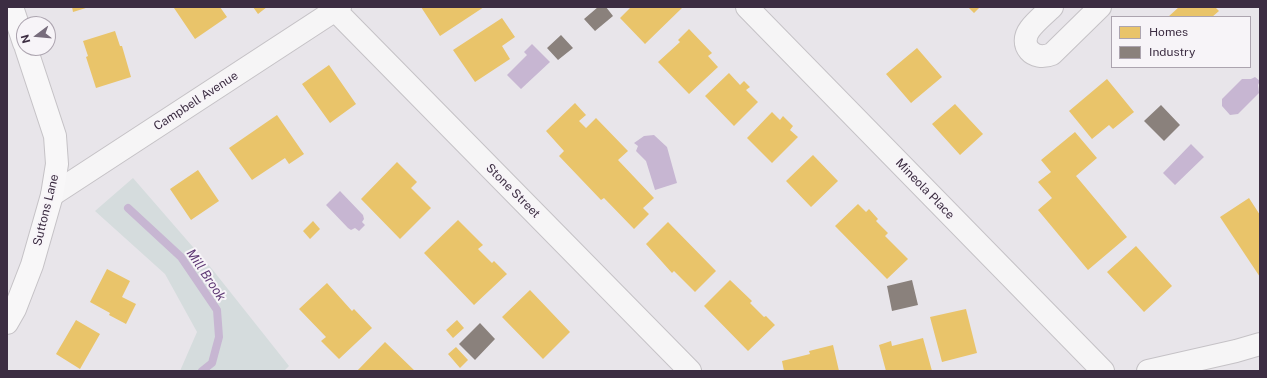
<!DOCTYPE html>
<html>
<head>
<meta charset="utf-8">
<style>
  body { margin:0 }
  #map { position:relative; width:1267px; height:378px; overflow:hidden; background:#e8e5ea; font-family:"Public Sans",sans-serif }
  canvas { display:block }
  .frame { position:absolute; inset:0; border:8px solid #3c2d42; pointer-events:none }
  .legend { position:absolute; left:1111px; top:16px; width:140px; height:52px; box-sizing:border-box; background:#f7f4f8; border:1px solid #aca4af; margin:0; padding:5px 7px; list-style:none; font-size:12px; color:#3c2d42 }
  .legend li { display:flex; align-items:center; gap:8px; height:20px }
  .legend b { width:20px; border:1px solid #aca4af }
  .north { position:absolute; left:16px; top:16px; width:40px; height:40px; box-sizing:border-box; background:#f7f4f8; border:1px solid #aca4af; border-radius:50%; rotate:254deg; font-size:11px; font-weight:700; line-height:16px; text-align:center; color:#3c2d42 }
  .north::after { content:''; display:block; margin:auto; width:14px; height:18px; background:#786d7d; clip-path:polygon(50% 0,100% 100%,50% 72%,0 100%) }
</style>
</head>
<body>
<div id="map">
<canvas width="1267" height="378"></canvas>
<div class="frame"></div>
<ul class="legend">
<li><b style="height:11px;background:#e9c46a"></b>Homes</li>
<li><b style="height:11px;background:#8a817c"></b>Industry</li>
</ul>
<div class="north">N</div>
</div>
<script>
const g = document.querySelector('canvas').getContext('2d');
g.lineJoin = 'round';
function fillPath(path, color) { g.fillStyle = color; g.fill(path, 'evenodd'); }
function strokePath(path, color, width, dash) { g.strokeStyle = color; g.lineWidth = width; g.lineCap = dash ? 'butt' : 'round'; g.setLineDash(dash || []); g.stroke(path); }
function write(font, color, halo, rows, align = 'center') {
  g.font = font + ' "Public Sans",sans-serif'; g.lineWidth = 4; g.setLineDash([]); g.textBaseline = 'middle'; g.strokeStyle = halo; g.fillStyle = color; for (const [text, x, y, turn = 0] of rows) {
    g.save(); g.translate(x, y); g.rotate((+turn || 0) * Math.PI / 180); g.textAlign = isNaN(turn) ? turn : align; if (halo) g.strokeText(text, 0, 0); g.fillText(text, 0, 0); g.restore();
  }
}
const green = new Path2D(`
  M133,178L212,269L289,366L284,371H180L197,332L165,274L95,211Z`);
const water = new Path2D(`
  M532,44L550,62L521,89L507,75L527,55L524,52Z
  M1255,77L1260,81L1258,85L1259,93L1238,114L1230,115L1222,106V99L1242,79H1251Z
  M654,135L667,147L677,183L655,190L646,161L636,151L638,146L634,143L644,136Z
  M1191,144L1204,157L1175,185L1163,173Z
  M340,191L363,215L364,219L362,222L365,225L359,231L355,228L351,230L348,228L326,205Z`);
const homes = new Path2D(`
  M72,7H89L73,12Z
  M176,7H220L227,17L195,39L174,8Z
  M253,7H267L258,14Z
  M421,7H484L440,36Z
  M631,7H683L645,44L620,18Z
  M968,7H980L974,13Z
  M1179,7H1215L1219,11L1212,17H1168Z
  M502,18L515,37L502,46L510,59L475,82L453,50Z
  M689,29L712,53L708,56L718,67L689,94L658,62L680,42L678,40Z
  M115,31L120,46H122L131,77L96,88L86,57L88,56L83,41Z
  M917,48L942,77L911,103L886,74Z
  M329,65L356,104L330,123L302,84Z
  M729,73L740,85L744,81L750,87L746,90L758,102L734,126L705,96Z
  M1107,79L1134,112L1113,129L1109,125L1092,139L1069,111Z
  M575,103L586,115L579,121L586,128L596,118L628,151L618,160L654,198L643,208L649,214L634,229L604,198L601,200L559,156L564,151L546,131Z
  M955,104L983,134L960,155L932,124Z
  M772,112L780,120L783,116L793,126L790,130L798,137L772,163L747,138Z
  M277,115L304,154L289,164L285,158L252,180L229,148Z
  M1075,132L1097,158L1076,176L1127,237L1088,270L1038,210L1052,198L1038,182L1051,172L1041,160Z
  M813,155L838,181L811,207L786,181Z
  M397,162L417,182L411,188L431,208L400,239L361,199Z
  M198,170L219,201L191,220L170,189Z
  M1249,198L1260,215V277L1220,217Z
  M858,204L866,212L869,209L878,219L876,221L888,233L885,236L908,259L887,279L835,226Z
  M458,220L483,245L478,249L492,263L494,261L507,274L474,305L424,253Z
  M313,221L320,229L310,239L303,231Z
  M668,222L716,271L695,292L674,271L672,273L646,244Z
  M1136,246L1172,286L1144,312L1107,272Z
  M107,269L130,281L122,297L136,304L126,324L109,315L110,313L90,302Z
  M730,280L752,301L750,303L764,317L766,316L775,325L748,351L704,306Z
  M327,283L352,311L354,309L372,328L339,359L321,341L326,337L299,309Z
  M530,290L570,332L543,359L502,317Z
  M966,309L977,353L942,362L930,317Z
  M76,320L100,334L80,369L56,354Z
  M457,320L464,328L453,338L446,330Z
  M923,338L932,371H886L879,345L891,341L892,346Z
  M385,342L415,371H357Z
  M833,345L839,371H784L782,361L810,354L809,351Z
  M456,347L468,360L460,368L448,354Z`);
const industry = new Path2D(`
  M598,7H606L613,16L595,31L584,19Z
  M561,35L573,48L558,60L547,48Z
  M1161,105L1180,125L1164,141L1144,121Z
  M912,280L918,305L892,311L887,286Z
  M480,323L495,339L475,360L459,344Z`);
const stream = new Path2D(`
  M128,208L181,257L217,310L219,337L212,363L202,371`);
const street = new Path2D(`
  M747,7L1103,371
  M1052,7C1045,14 1036,21 1030,29C1018,45 1033,62 1052,54L1100,7
  M335,10L690,371
  M52,195L340,7
  M1148,371L1236,351L1260,344`);
const secondary = new Path2D(`
  M12,7L24,43
  M7,323L15,309L32,265L52,195L57,164L55,136L26,48`);
const streetNames = [
  ["Campbell Avenue",196,101,-33],
  ["Mineola Place",925,189,46],
  ["Stone Street",513,191,45],
  ["Suttons Lane",46,210,-76]
];
const waterNames = [
  ["Mill Brook",206,275,56]
];
fillPath(green, '#d5dcdd');
fillPath(water, '#c7b6d2');
fillPath(homes, '#e9c46a');
fillPath(industry, '#8a817c');
strokePath(stream, '#c7b6d2', 8);
strokePath(street, '#c5c2c6', 24);
strokePath(secondary, '#c5c2c6', 24);
strokePath(street, '#f6f5f6', 22);
strokePath(secondary, '#f8f7f8', 22);
write('12px', '#3c2d42', '#f7f4f8', streetNames);
write('italic 13px', '#5e3974', '#f7f4f8', waterNames);
</script>
</body>
</html>
